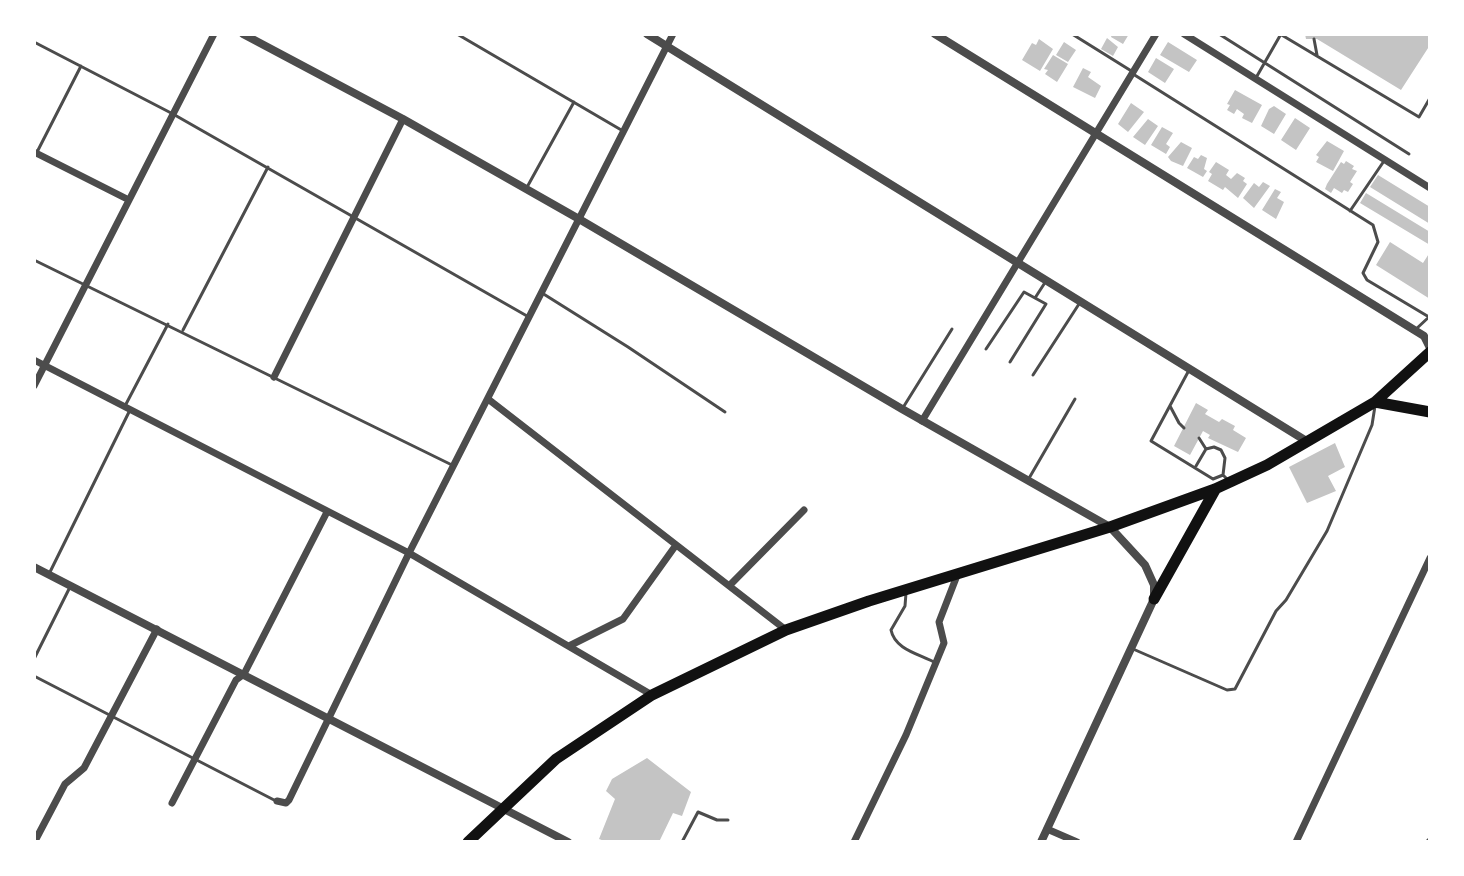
<!DOCTYPE html>
<html>
<head>
<meta charset="utf-8">
<style>
  body { margin:0 }
  #map { position:relative; width:1464px; height:876px; overflow:hidden; background:#fff; font-family:"Libre Baskerville",serif }
  canvas { display:block }
  .frame { position:absolute; inset:0; border:36px solid #fff; pointer-events:none }
</style>
</head>
<body>
<div id="map">
<canvas width="1464" height="876"></canvas>
<div class="frame"></div>
</div>
<script>
const g = document.querySelector('canvas').getContext('2d');
g.lineJoin = 'round';
function fillPath(path, color) { g.fillStyle = color; g.fill(path, 'evenodd'); }
function strokePath(path, color, width, dash) { g.strokeStyle = color; g.lineWidth = width; g.lineCap = dash ? 'butt' : 'round'; g.setLineDash(dash || []); g.stroke(path); }
const building = new Path2D(`
  M1112,34H1129L1123,44L1111,37Z
  M1305,34H1430V45L1401,90L1317,39H1306Z
  M1107,38L1118,47L1113,56L1101,49Z
  M1039,39L1053,49L1040,71L1022,60L1032,43L1036,45Z
  M1064,42L1076,50L1068,62L1056,55Z
  M1168,42L1197,60L1189,72L1160,55Z
  M1053,55L1068,64L1057,82L1045,74L1048,70L1044,69Z
  M1156,58L1174,69L1165,83L1148,72Z
  M1083,68L1091,72L1088,77L1101,86L1095,98L1073,87Z
  M1235,90L1262,105L1252,123L1242,118L1244,114L1237,109L1234,114L1227,110L1230,105L1227,104Z
  M1131,103L1144,112L1128,132L1118,124Z
  M1274,106L1286,114L1274,134L1261,126L1269,109Z
  M1295,118L1310,128L1296,150L1281,140Z
  M1148,119L1158,126L1145,145L1133,137Z
  M1162,127L1173,133L1166,144L1170,147L1166,154L1151,145Z
  M1327,141L1344,151L1333,171L1316,162L1319,157L1316,155Z
  M1181,142L1192,148L1183,166L1171,161L1168,157Z
  M1201,155L1207,158L1204,169L1207,171L1203,177L1187,168L1194,157L1198,159Z
  M1346,161L1354,166L1352,169L1357,171L1350,182L1353,184L1348,192L1344,190L1342,193L1334,188L1331,193L1325,189L1327,184L1341,162L1344,164Z
  M1216,162L1229,170L1226,175L1231,179L1237,173L1245,178L1243,181L1247,184L1238,198L1225,187L1223,190L1208,181L1212,174L1209,172Z
  M1378,175L1430,207V224L1370,187Z
  M1263,182L1270,186L1254,208L1243,198L1254,183L1259,187Z
  M1275,189L1281,192L1277,198L1284,202L1276,219L1262,210Z
  M1366,193L1430,232V245L1360,203Z
  M1390,242L1423,263L1430,252V299L1376,265Z
  M1196,403L1208,410L1205,414L1219,422L1222,419L1235,426L1233,430L1246,438L1238,452L1208,438L1210,435L1203,431L1190,455L1174,446Z
  M1335,443L1345,467L1328,476L1336,491L1307,503L1289,467Z
  M647,758L691,792L682,816L673,813L659,842H607L599,839L615,799L606,791L612,779Z`);
const service = new Path2D(`
  M457,34L623,131
  M1072,34L1133,72
  M1219,34L1409,154
  M1280,34L1419,117L1430,98
  M1314,39L1317,55
  M34,42L173,114L527,316
  M1133,74L1373,225L1378,242L1363,273L1367,280L1429,317
  M1257,76L1281,34
  M34,158L81,66
  M526,189L574,102
  M1350,211L1384,161
  M34,260L454,466
  M542,293L628,347L725,412
  M1035,298L1046,281
  M183,330L268,167
  M1415,330L1430,316
  M986,349L1024,292L1046,304L1010,362
  M1188,372L1151,441L1213,479L1223,475L1228,480
  M1033,375L1079,304
  M125,406L168,324
  M904,406L952,329
  M1170,406L1179,423L1184,428
  M1199,438L1206,449
  M1206,449L1214,447L1221,450L1225,458L1223,475
  M1196,466L1206,449
  M1028,480L1075,399
  M49,574L129,412
  M906,593L905,606L891,630C895,650 920,654 936,663
  M1133,649L1227,690L1235,689L1276,611L1286,600L1327,531L1372,425L1375,406
  M34,659L69,589
  M34,676L276,801
  M682,842L698,812L717,820H728`);
const minor = new Path2D(`
  M1184,34L1430,188
  M34,152L129,200
  M34,360L409,553L652,695
  M274,377L403,119
  M34,386L214,34
  M488,399L786,630
  M922,421L1156,34
  M730,585L804,510
  M569,646L623,619L676,545
  M277,801L286,803L289,800L409,553L673,34
  M172,803L236,680L244,674L327,512
  M1047,829L1077,842
  M36,839L65,784L84,768L157,629
  M854,842L906,735L937,660L944,643L939,622L958,573
  M1296,842L1430,558
  M1429,842L1430,841`);
const tertiary = new Path2D(`
  M243,34L403,119L579,219L902,409L1110,527L1145,565L1154,585V599L1041,842
  M647,34L1308,442
  M935,34L1424,336L1430,348
  M34,567L568,842`);
const primary = new Path2D(`
  M1375,402L1430,412
  M1154,599L1215,490
  M468,842L556,759L652,695L786,630L869,601L1110,527L1215,489L1267,465L1375,402L1430,352`);
fillPath(building, '#c4c4c4');
strokePath(service, '#4c4c4c', 3);
strokePath(minor, '#4c4c4c', 7);
strokePath(tertiary, '#4c4c4c', 8);
strokePath(primary, '#111', 11);
</script>
</body>
</html>
